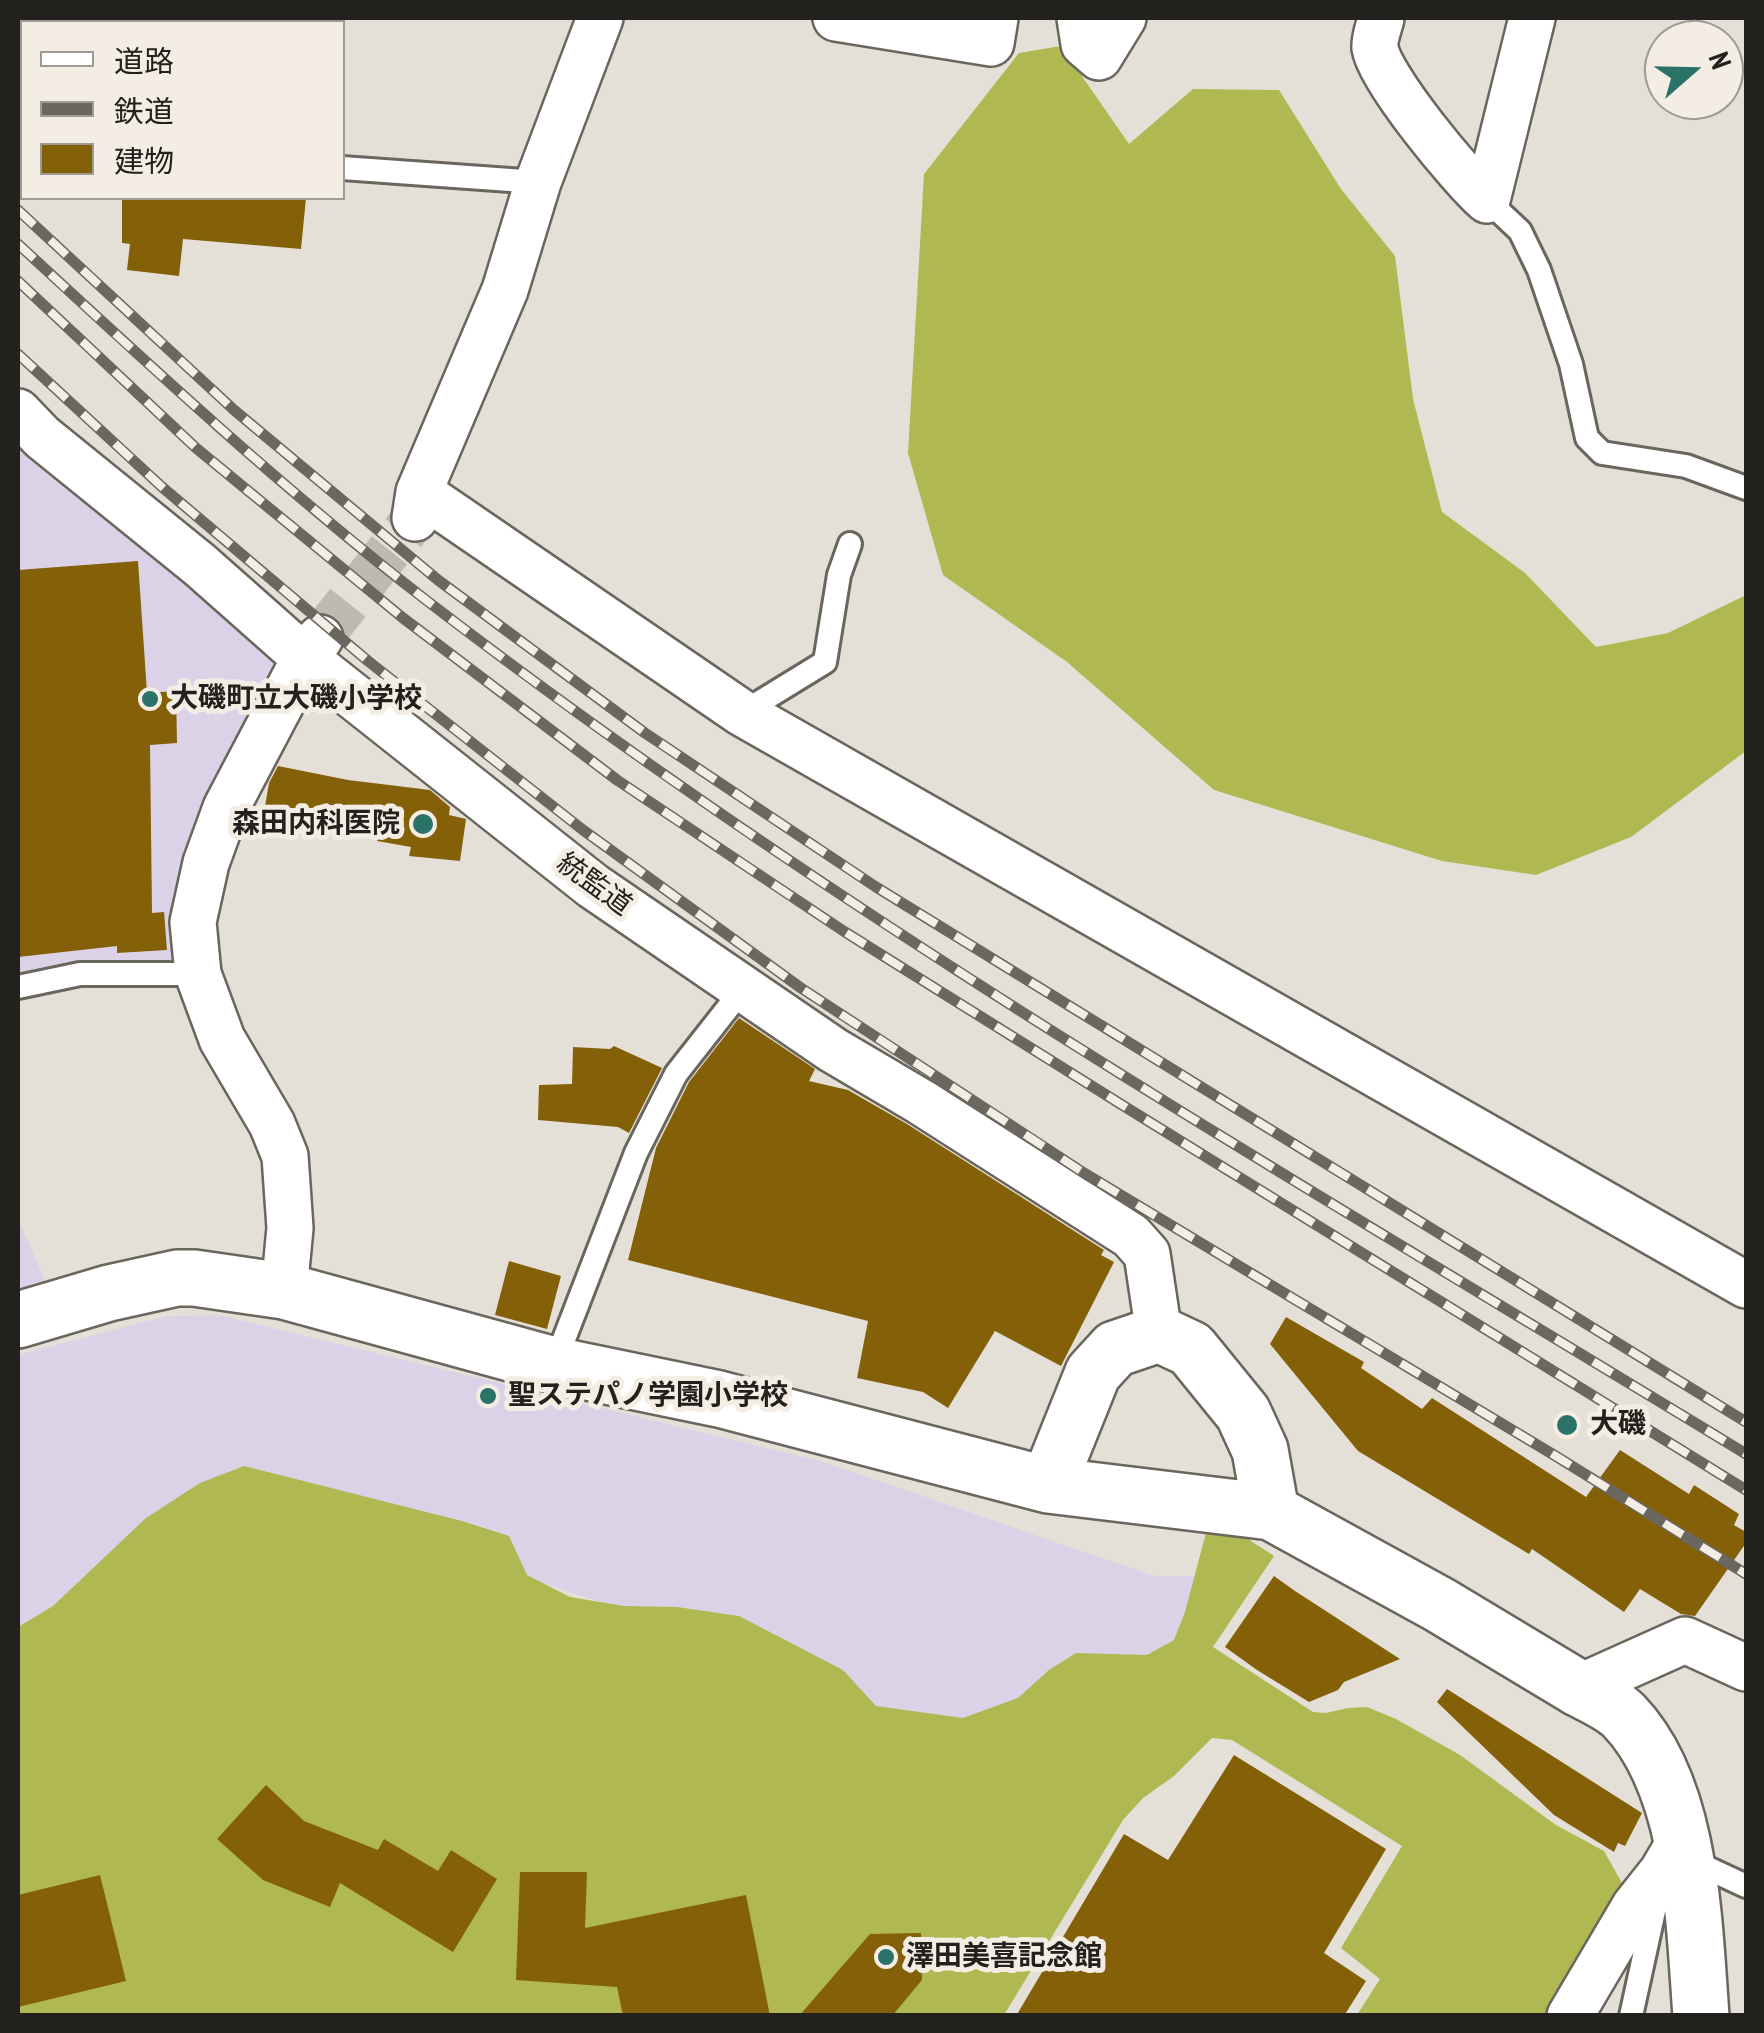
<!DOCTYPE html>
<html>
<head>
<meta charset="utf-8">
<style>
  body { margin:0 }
  #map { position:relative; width:1764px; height:2033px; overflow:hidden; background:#e5e0d7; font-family:"PT Sans Narrow","Noto Sans JP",sans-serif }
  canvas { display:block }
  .frame { position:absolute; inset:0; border:20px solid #22211d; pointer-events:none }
  .legend { position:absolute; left:20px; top:20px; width:325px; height:180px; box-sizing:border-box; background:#f3ede4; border:2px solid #9f9b94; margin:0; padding:12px 18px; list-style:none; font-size:30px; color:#22211d }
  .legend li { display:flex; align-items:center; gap:20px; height:50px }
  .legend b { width:50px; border:2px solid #9f9b94 }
  .north { position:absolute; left:1644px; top:20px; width:100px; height:100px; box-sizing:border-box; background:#f3ede4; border:2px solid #9f9b94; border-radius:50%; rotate:70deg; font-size:28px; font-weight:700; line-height:40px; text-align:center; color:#22211d }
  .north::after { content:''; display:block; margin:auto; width:35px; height:45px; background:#2b7268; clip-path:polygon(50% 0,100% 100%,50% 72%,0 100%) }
</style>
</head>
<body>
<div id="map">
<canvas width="1764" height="2033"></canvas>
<div class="frame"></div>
<ul class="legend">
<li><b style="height:12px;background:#fff"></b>道路</li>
<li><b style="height:12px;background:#6a6761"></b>鉄道</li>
<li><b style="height:28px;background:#846009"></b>建物</li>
</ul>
<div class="north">N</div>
</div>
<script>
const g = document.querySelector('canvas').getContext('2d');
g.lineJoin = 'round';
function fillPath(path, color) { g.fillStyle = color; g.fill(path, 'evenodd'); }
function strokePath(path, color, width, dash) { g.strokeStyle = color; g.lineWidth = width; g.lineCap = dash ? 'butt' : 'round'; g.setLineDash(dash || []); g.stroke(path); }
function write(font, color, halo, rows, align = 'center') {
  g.font = font + ' "PT Sans Narrow","Noto Sans JP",sans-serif'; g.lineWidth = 10; g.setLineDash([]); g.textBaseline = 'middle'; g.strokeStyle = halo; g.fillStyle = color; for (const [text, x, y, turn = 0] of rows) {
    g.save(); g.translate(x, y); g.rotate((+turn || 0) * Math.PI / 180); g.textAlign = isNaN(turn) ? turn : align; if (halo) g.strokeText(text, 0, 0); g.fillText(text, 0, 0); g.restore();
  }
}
const education = new Path2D(`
  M18,438L305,658L226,808L198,974L18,987Z
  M18,1218L57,1308L18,1320Z
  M219,1315L824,1462L1154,1576H1205L1169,1695L961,1766L718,1640L255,1490L18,1647V1355L167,1316Z`);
const forest = new Path2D(`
  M1061,46L1129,144L1193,89L1279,90L1341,189L1395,256L1413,399L1442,512L1525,573L1596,647L1668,633L1746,595V751L1631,837L1536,875L1442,861L1214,790L1067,662L943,575L908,453L924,174L1019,53Z
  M244,1466L462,1521L509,1536L527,1575L570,1597L624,1606L677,1607L739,1616L843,1670L876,1706L963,1718L1018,1698L1049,1670L1076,1653L1147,1655L1174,1640L1185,1612L1207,1529L1245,1537L1274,1556L1213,1647L1313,1712L1326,1713L1348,1708L1367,1707L1396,1719L1460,1755L1556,1825L1604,1851L1635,1906L1570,2015H1357L1380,1979L1341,1948L1402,1846L1232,1740L1212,1738L1174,1776L1143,1798L1123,1820L1004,2015H18V1627L53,1606L146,1518L200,1483Z`);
const building = new Path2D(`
  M122,198H306L301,249L183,239L179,276L127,270L130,244L122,243Z
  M138,561L147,693L176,691L177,743L150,745L152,913L164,912L167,950L117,953V946L18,957V570Z
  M278,766L348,780L430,790L450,807L449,815L466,819L460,861L409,856L411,847L377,841L378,838L263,818L269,783Z
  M739,1018L815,1069L809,1081L848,1090L907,1124L1104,1250L1101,1255L1114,1262L1061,1366L995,1331L948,1408L923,1392L857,1378L868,1321L628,1260L656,1148L689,1082Z
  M614,1046L662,1068L629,1133L618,1127L538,1120L539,1085L572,1084L573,1047L610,1049Z
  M509,1261L561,1276L547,1329L495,1315Z
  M1286,1317L1364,1362L1361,1368L1422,1409L1432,1398L1586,1497L1620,1450L1689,1494L1694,1485L1739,1514L1734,1525L1746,1532V1543L1695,1616L1681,1614L1640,1589L1624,1612L1532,1549L1529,1554L1358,1451L1270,1344Z
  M1274,1576L1295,1591L1400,1659L1344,1682L1338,1690L1309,1702L1257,1670L1225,1647Z
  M1447,1689L1642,1813L1625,1846L1618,1843L1614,1852L1554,1815L1437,1702Z
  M1234,1755L1386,1849L1324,1953L1366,1981L1344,2016H1016L1124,1834L1168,1860Z
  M266,1785L304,1821L378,1850L384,1839L438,1871L451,1850L497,1879L453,1952L340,1883L330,1907L263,1880L217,1839Z
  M520,1872H587L585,1928L746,1895L770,2016H623L617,1987L516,1980Z
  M100,1875L126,1981L18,2007V1895Z
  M921,1933L922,1980L892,2016H799L870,1934Z`);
const minorTunnel = new Path2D(`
  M320,638L415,518`);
const service = new Path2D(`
  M68,18L69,22
  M342,168L538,182
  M1487,200L1520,231L1539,270L1571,364L1587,438L1602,453L1686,466L1746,488
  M742,713L825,662L839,575L850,544
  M18,987L80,974H198
  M554,1365L636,1153L676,1074L742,990
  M1688,1859L1746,1886
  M1631,2016L1657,1897`);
const minor = new Path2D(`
  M836,18L991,43L995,18
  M1080,18L1084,44L1099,57L1123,18
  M1381,18C1379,27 1374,39 1375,48C1380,79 1461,177 1487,200L1532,18
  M18,412L42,437L200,565L305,658L593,886L833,1050L921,1102L1131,1236L1147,1254L1159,1334
  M419,492L742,713L1746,1285
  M415,518L419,492L505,290L538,182L600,18
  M284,1291L290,1228L285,1156L272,1124L222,1039L198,974L193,922L206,863L226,808L305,658L320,638
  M1578,1688L1685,1640L1746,1668
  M1570,2016L1635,1906L1662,1872L1681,1840`);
const tertiary = new Path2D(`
  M18,1320L109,1293L177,1278H194L284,1291L554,1365L719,1399L1048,1485L1271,1512L1440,1605L1578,1688
  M1048,1485L1093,1373L1115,1349L1159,1334L1191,1349L1243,1413L1260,1450L1271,1512`);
const secondary = new Path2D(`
  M1578,1688C1593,1696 1612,1704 1624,1716C1692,1787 1694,1923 1701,2016`);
const rail = new Path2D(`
  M18,210L234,410L438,580L645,733L876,887L1746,1422
  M18,244C150,366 283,489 426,600C842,920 1299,1182 1746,1454
  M18,281L196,448L403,618L617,780L845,932L1127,1108L1746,1490
  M18,354L162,487L368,661L583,830L801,988L1084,1173L1554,1455L1746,1574`);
const markers = [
  [150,699,10,"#2b7268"],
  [423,824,12,"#2b7268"],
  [488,1396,10,"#2b7268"],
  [1567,1425,12,"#2b7268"],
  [886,1957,10,"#2b7268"]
];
const poiNames = [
  ["大磯町立大磯小学校",170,699],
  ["森田内科医院",400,824,"right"],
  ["聖ステパノ学園小学校",508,1396],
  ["大磯",1590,1425],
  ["澤田美喜記念館",906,1957]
];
const streetNames = [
  ["統監道",594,885,36]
];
fillPath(education, '#dbd2e7');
fillPath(forest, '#afb851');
fillPath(building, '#846009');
strokePath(minorTunnel, '#bebab2', 45, [45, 22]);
strokePath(service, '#6a655d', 28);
strokePath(minor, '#6a655d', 50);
strokePath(tertiary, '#6a655d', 60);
strokePath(secondary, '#6a655d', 60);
strokePath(service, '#fff', 22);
strokePath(minor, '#fff', 45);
strokePath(tertiary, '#fff', 55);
strokePath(secondary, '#fff', 55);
strokePath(rail, '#6a6761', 11);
strokePath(rail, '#f3ede4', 8, [22]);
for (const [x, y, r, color] of markers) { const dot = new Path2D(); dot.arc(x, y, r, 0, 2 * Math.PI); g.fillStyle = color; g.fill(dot); strokePath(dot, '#f3ede4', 4); }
write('bold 28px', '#22211d', '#f3ede4', poiNames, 'left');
write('28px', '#22211d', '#f3ede4', streetNames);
</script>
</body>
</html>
